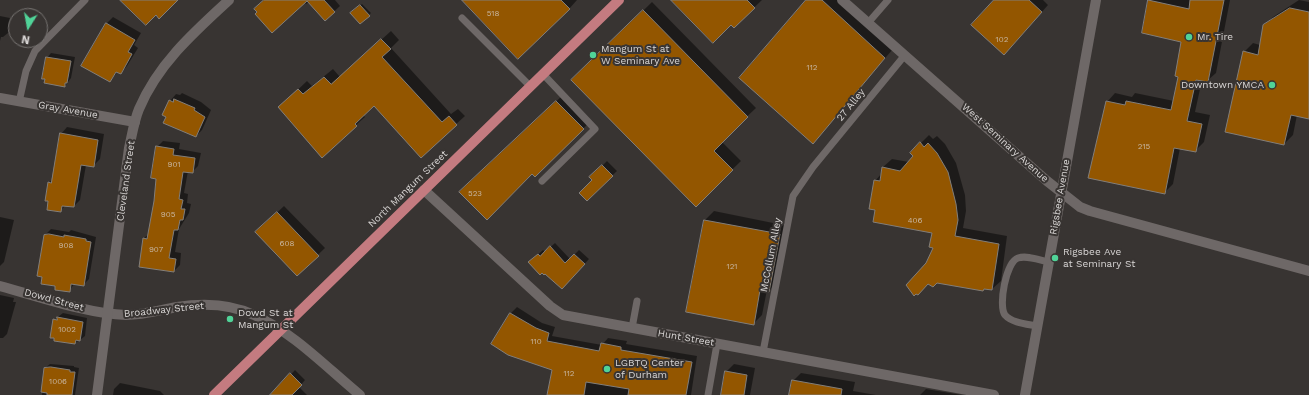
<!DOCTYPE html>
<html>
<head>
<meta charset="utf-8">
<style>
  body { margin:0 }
  #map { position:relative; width:1309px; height:395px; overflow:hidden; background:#383432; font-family:"Work Sans",sans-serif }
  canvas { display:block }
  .north { position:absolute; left:8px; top:8px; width:40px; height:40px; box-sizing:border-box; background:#383432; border:1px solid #787573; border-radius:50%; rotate:191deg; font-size:11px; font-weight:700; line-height:16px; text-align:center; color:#d9d6d5 }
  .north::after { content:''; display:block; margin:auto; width:14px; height:18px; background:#50d398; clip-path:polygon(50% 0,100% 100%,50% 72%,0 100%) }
</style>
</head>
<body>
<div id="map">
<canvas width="1309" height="395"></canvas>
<div class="north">N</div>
</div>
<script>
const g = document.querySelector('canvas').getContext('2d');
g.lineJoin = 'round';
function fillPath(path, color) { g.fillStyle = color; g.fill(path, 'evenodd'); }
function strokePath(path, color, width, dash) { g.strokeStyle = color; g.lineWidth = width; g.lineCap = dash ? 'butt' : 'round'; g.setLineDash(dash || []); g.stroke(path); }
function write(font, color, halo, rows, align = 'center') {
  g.font = font + ' "Work Sans",sans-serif'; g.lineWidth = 4; g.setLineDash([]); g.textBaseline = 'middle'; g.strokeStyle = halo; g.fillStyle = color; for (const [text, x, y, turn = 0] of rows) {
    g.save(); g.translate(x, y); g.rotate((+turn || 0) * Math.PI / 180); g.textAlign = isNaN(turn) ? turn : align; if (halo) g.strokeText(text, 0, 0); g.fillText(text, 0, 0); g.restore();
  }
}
const shadow = new Path2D(`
  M264,0H335L340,6L325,20L309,2L306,4L304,2Z
  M470,0H577L569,9Z
  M672,0H762L734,27L731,24Z
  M807,0H839L893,49L813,142Z
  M995,0H1043L1048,5L1011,47Z
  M1149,0H1230L1216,73L1207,81L1202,80L1195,112L1210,115L1204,142L1195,151L1180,148L1173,184L1164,193L1107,102L1115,93L1132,97L1135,93L1174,101L1183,41Z
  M1299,0L1309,2V118L1297,115L1293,135L1284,144L1244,52L1253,43L1260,45L1264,26L1273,17Z
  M652,2L756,108L721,141L741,161L696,205L573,80Z
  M362,4L371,13L361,23L352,13Z
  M0,16L10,18L8,33L3,37H1L0,41Z
  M113,17L141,33L134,45L138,48L127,66L121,73L118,71L110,81L107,23Z
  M391,31L399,40L391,48L451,114L458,109L465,116L421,156L374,105L363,115L365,117L356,125L288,99L307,81L312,86L333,69L340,77Z
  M51,53L75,57L71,78L65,86L47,58Z
  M182,93L201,102L211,110L202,130L196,136L167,117L170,101L176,94L180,95Z
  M564,94L591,121L535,176L532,173L468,185Z
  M67,127L104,134L100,159L93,166L86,165L80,200L74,206L66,205L60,211L49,183L53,178L61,134Z
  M929,135L933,139L937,136L945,144L956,163L965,195L966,211L963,228L1007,236L1001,281L992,289L985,288L983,290L927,264L934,247L933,232L875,181L882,173L883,167L892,159L909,162L921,143Z
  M163,141L180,143L179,149L201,153L198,166L192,172L188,171L184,193L188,194L187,203L191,204L189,213L179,229L175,252L181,253L180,265L174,271L144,238L149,234L155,202L157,147Z
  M607,161L617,171L587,200L594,180L591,177Z
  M284,206L325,248L297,275L263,226Z
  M714,211L788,226L777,282L769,291L767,290L762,315L753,324L687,311L705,220Z
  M0,217L14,220L4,262L0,266Z
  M51,229L69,232L71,230L96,237L89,279L83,285L75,283L69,291L45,235Z
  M555,243L570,259L579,250L589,259L567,283L534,258L543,250L545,252Z
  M0,295L14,298L13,302H16L7,334L3,338H0Z
  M517,307L542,323L555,327L552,336L602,345L608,338L627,341L626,344L697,356L691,395H548L553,369L492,344L511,313Z
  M63,313L87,318L85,336L80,340L75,343L54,320Z
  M50,364L74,366V367L79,368L75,395H42L45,368Z
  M734,364L755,368L750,395H722L726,372Z
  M295,370L305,380L299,387L307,395H272Z
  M801,373L855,382L853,391L876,395H790L793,381Z
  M120,383L160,391L164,395H113L114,389Z
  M926,389L962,395H920Z`);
const building = new Path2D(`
  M120,0H178L159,19L156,15L146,25Z
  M264,0H324L335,12L325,21L307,1L272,33L255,14L257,12L254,9Z
  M462,0H561L570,9L518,59Z
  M671,0H747L755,8L734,28L731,25L713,43Z
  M806,0H822L885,58L813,144L739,78Z
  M994,0H1029L1042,12L1004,55L971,25Z
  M1148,0L1189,9L1190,0H1224L1208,82L1196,80L1187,121L1202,124L1196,152L1174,148L1165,194L1088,178L1106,101L1125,105L1126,101L1171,110L1178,77L1175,76L1181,42L1142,33Z
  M360,5L370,16L360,24L350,13Z
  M1290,8L1309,12V119L1291,115L1284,145L1225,132L1243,51L1258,55L1263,25Z
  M643,10L748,117L714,151L733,170L696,207L571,80Z
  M106,23L135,40L128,52L132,54L121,74L116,72L110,82L81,66Z
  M381,39L391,49L382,57L442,122L449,116L457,125L421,158L374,106L355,124L357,126L322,158L278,107L298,89L303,94L324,77L331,84Z
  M46,57L71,61L67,83H65V87L44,83L45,79H42Z
  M174,99L195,108L194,110L205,117L196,137L163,123L166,117L162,115L169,100L173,102Z
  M556,101L584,129L535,177L532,174L487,220L459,192Z
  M60,133L98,140L94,167L81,165L74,207L62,206L61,212L47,210L48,201H45L48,182L51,183Z
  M920,142L924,147L928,143L937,153L948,172L956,204L958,220L955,236L999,244L992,290L984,289L983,291L937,283L933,287L928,284L918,295L916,294L914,296L906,285L926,263L933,248L929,247L932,233L873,222L875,210L869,209L874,180L880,181L882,167L900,171L913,156L910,153Z
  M156,146L174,149L173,155L195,158L193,173L183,172L179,199L183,200L181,209H185L183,220H180L178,230H174L169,258L176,259L174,272L139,267L143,238L147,239L154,201L156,179L151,178Z
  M602,165L613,176L587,201L579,193L592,180L589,177Z
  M277,212L319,256L297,276L255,232Z
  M704,220L780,234L769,292L760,290L754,325L686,312Z
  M49,234L64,237V235L86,239V241L91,242L84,286L71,284L70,292L55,290V286L41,284L42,277L37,276L44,235Z
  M550,246L565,263L574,254L585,264L562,289L545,274L544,275L542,273L540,275L528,262L538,254L540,256Z
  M510,313L536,328L549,333L547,341L599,351L601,343L621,347V350L692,362L686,395H628L629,389L586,382L584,395H547L552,370L508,355L491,344Z
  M57,317L83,322L80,341L76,340L75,344L54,341V338H50L53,319L57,320Z
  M51,367L70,370V372H75L72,395H47V393L41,392L44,368Z
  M725,371L747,375L744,395H721Z
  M290,373L302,385L292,395H270Z
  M792,380L842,389L841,395H789Z`);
const lane = new Path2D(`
  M462,18L530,86
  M868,23L888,0
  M19,102L26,71L35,51L85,0
  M542,181L595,129L543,74
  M1037,326C1027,324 1012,323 1005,315C998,306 1006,262 1018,258C1027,255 1039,260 1049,262
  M632,328L637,301
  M763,352L793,196L813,167L905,55
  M708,395L717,344`);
const street = new Path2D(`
  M842,0L1047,181L1080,207L1090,211L1309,271
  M0,98L135,122
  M424,190L550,306L563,315L994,395
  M0,286C37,296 89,314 126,315C144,315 160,310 177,307C202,303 231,304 254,315C293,332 327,368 360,395`);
const secondary = new Path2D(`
  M97,395L129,148C132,135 134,121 139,109C158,64 194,32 229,0
  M1025,395L1096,0`);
const primary = new Path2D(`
  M214,395L619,0`);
const markers = [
  [1189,37,4,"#50d398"],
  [593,55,4,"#50d398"],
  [1272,85,4,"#50d398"],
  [1055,258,4,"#50d398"],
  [230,319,4,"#50d398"],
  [607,369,4,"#50d398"]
];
const numberNames = [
  ["518",493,14],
  ["102",1002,40],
  ["112",812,68],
  ["215",1144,147],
  ["901",174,165],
  ["523",475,194],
  ["905",168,215],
  ["406",915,221],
  ["608",287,244],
  ["908",66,246],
  ["907",156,250],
  ["121",732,267],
  ["1002",67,330],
  ["110",536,342],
  ["112",569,374],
  ["1006",58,382]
];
const poiNames = [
  ["Mr. Tire",1197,37],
  ["Mangum St at",601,49],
  ["W Seminary Ave",601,61],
  ["Downtown YMCA",1264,85,"right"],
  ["Rigsbee Ave",1063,252],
  ["at Seminary St",1063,264],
  ["Dowd St at",238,313],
  ["Mangum St",238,325],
  ["LGBTQ Center",615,363],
  ["of Durham",615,375]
];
const streetNames = [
  ["27 Alley",851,105,-51],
  ["Gray Avenue",68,110,10],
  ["West Seminary Avenue",1005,143,42],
  ["Cleveland Street",126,181,-82],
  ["North Mangum Street",408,189,-44],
  ["Rigsbee Avenue",1060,197,-80],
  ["McCollum Alley",771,255,-79],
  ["Dowd Street",54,300,15],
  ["Broadway Street",164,310,-6],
  ["Hunt Street",686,338,10]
];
fillPath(shadow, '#0007');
fillPath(building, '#935600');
strokePath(building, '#827e7a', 1);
strokePath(lane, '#6e6867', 7);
strokePath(street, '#6e6867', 10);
strokePath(secondary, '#6e6867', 10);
strokePath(primary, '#c47b80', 10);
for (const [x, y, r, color] of markers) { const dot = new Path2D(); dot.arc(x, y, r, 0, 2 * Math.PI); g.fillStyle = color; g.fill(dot); strokePath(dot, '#383432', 1.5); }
write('8px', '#c8b6a0', null, numberNames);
write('10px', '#d9d6d5', '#383432', poiNames, 'left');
write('10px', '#d9d6d5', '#383432', streetNames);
</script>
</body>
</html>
